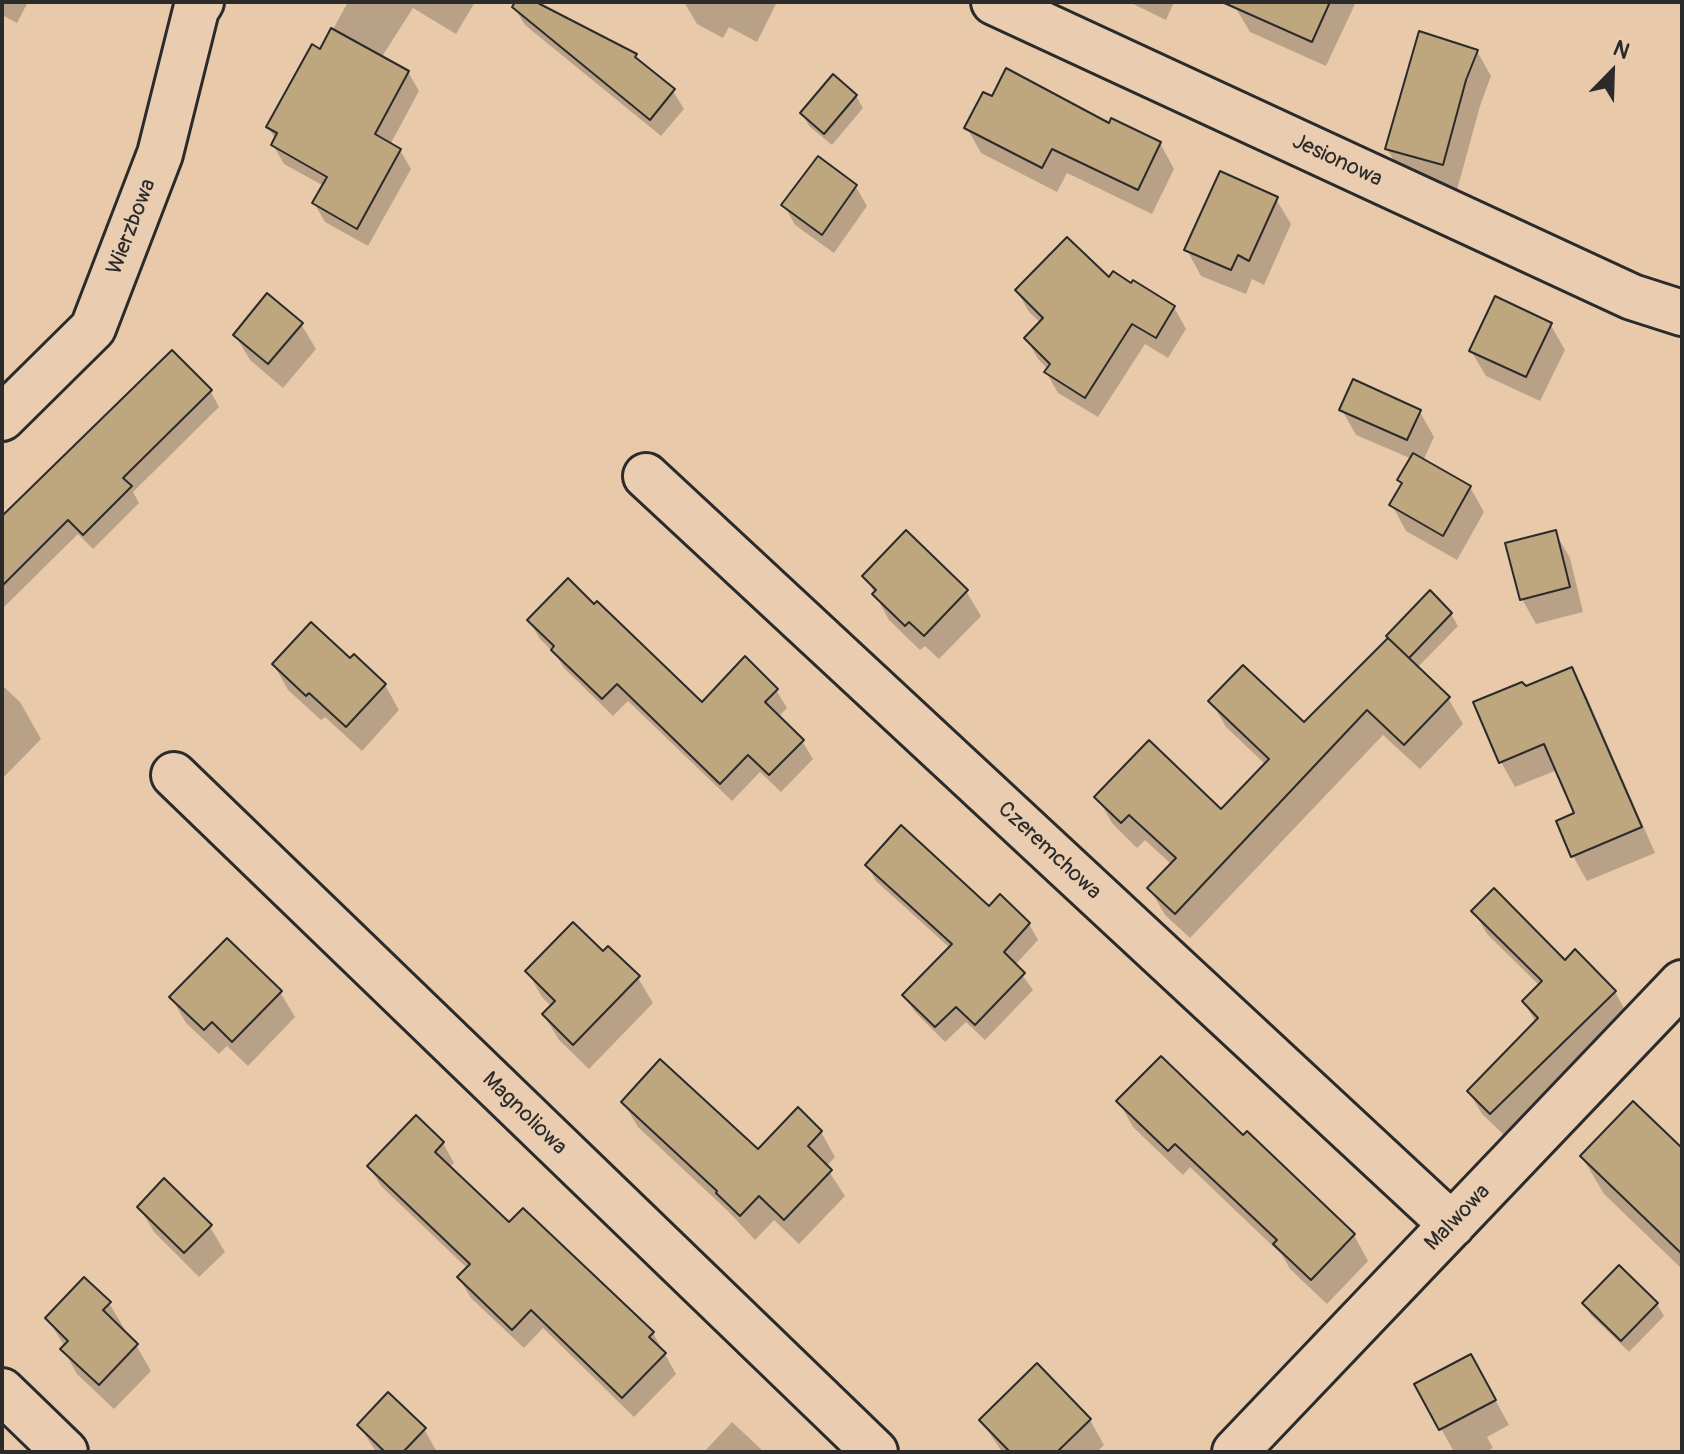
<!DOCTYPE html>
<html>
<head>
<meta charset="utf-8">
<style>
  body { margin:0 }
  #map { position:relative; width:1684px; height:1454px; overflow:hidden; background:#e8caaa; font-family:Pangolin,sans-serif }
  canvas { display:block }
  .frame { position:absolute; inset:0; border:4px solid #2b2b2b; pointer-events:none }
  .north { position:absolute; left:1572px; top:32px; width:80px; height:80px; -webkit-text-stroke:6px #eaccb0; paint-order:stroke; rotate:23deg; font-size:22px; font-weight:700; line-height:32px; text-align:center; color:#2b2b2b }
  .north::after { content:''; display:block; margin:auto; width:28px; height:36px; background:#2b2b2b; clip-path:polygon(50% 0,100% 100%,50% 72%,0 100%) }
</style>
</head>
<body>
<div id="map">
<canvas width="1684" height="1454"></canvas>
<div class="frame"></div>
<div class="north">N</div>
</div>
<script>
const g = document.querySelector('canvas').getContext('2d');
g.lineJoin = 'round';
function fillPath(path, color) { g.fillStyle = color; g.fill(path, 'evenodd'); }
function strokePath(path, color, width, dash) { g.strokeStyle = color; g.lineWidth = width; g.lineCap = dash ? 'butt' : 'round'; g.setLineDash(dash || []); g.stroke(path); }
function write(font, color, halo, rows, align = 'center') {
  g.font = font + ' Pangolin,sans-serif'; g.lineWidth = 6; g.setLineDash([]); g.textBaseline = 'middle'; g.strokeStyle = halo; g.fillStyle = color; for (const [text, x, y, turn = 0] of rows) {
    g.save(); g.translate(x, y); g.rotate((+turn || 0) * Math.PI / 180); g.textAlign = isNaN(turn) ? turn : align; if (halo) g.strokeText(text, 0, 0); g.fillText(text, 0, 0); g.restore();
  }
}
const shadow = new Path2D(`
  M2,2H28L17,23L2,15Z
  M348,2H475L456,34L413,8L381,58L408,72L419,91L390,145L400,150L411,169L368,246L325,222L314,203L324,186L284,164L273,145L276,140L268,127L321,51Z
  M518,2H532L636,56L641,64L673,91L684,109L661,136L525,25L514,7Z
  M684,2H777L757,42L729,27L723,38L697,24Z
  M1129,2H1174L1166,20Z
  M1237,2H1356L1326,66L1250,32L1235,7Z
  M1477,51L1491,76L1480,106L1457,190L1402,174L1387,149Z
  M856,96L863,108L832,145L809,126L802,113Z
  M1110,126L1160,143L1174,169L1152,214L1067,173L1057,192L981,153L967,128Z
  M818,159L856,187L867,206L834,253L795,225L784,205Z
  M1276,199L1291,224L1264,285L1252,279L1246,294L1201,276L1187,250Z
  M1109,280L1174,307L1186,329L1168,358L1145,344L1098,417L1058,393L1046,372L1048,369L1038,359L1026,338L1041,323L1029,312L1017,291Z
  M301,324L316,349L283,388L250,360L235,335Z
  M1550,324L1565,350L1540,401L1486,376L1471,351Z
  M172,352L211,392L219,407L133,492L139,503L93,549L78,534L2,609V521Z
  M1342,410L1420,412L1434,437L1423,461L1470,487L1484,512L1457,560L1406,531L1392,505L1403,486L1400,480L1412,459L1356,435Z
  M1555,532L1570,558L1583,612L1536,624L1522,599Z
  M865,576L966,591L981,616L939,659L925,646L920,650L889,620Z
  M1451,614L1458,626L1417,668L1448,698L1463,724L1420,769L1383,735L1190,938L1165,915L1150,889L1172,865L1145,840L1137,848L1112,823L1097,797L1221,812L1266,765L1226,727L1211,701L1304,725L1390,639Z
  M529,621L702,704L776,690L787,708L778,717L802,741L813,759L781,792L760,772L732,801L628,701L613,716L564,668L556,655L540,639Z
  M350,661L385,685L399,710L362,751L325,717L321,720L288,690L274,665Z
  M1571,670L1586,695L1655,853L1587,881L1573,856L1576,815L1557,770L1515,787L1501,762L1476,703L1526,689Z
  M2,685L20,702L41,739L2,779Z
  M867,865L1029,924L1038,940L1015,965L1033,990L985,1040L966,1022L945,1042L914,1011L905,995L950,948L876,881Z
  M1474,911L1615,992L1628,1015L1504,1135L1482,1114L1469,1092L1536,1023L1524,1002L1540,986L1487,934Z
  M603,954L638,978L653,1003L589,1069L559,1040L544,1015L552,1007L542,997L528,972Z
  M280,992L295,1017L248,1066L227,1046L219,1054L186,1023L171,997Z
  M623,1102L758,1152L821,1132L835,1157L826,1167L845,1196L799,1244L774,1220L755,1240L729,1212L638,1127Z
  M1119,1102L1243,1138L1247,1133L1354,1235L1368,1261L1327,1304L1290,1269L1282,1255L1190,1167L1183,1175L1133,1127Z
  M443,1143L454,1163L449,1168L509,1225L653,1333L676,1374L634,1417L543,1328L524,1348L471,1298L459,1278L468,1269L381,1186L369,1166Z
  M1682,1151V1269L1604,1194L1582,1157Z
  M139,1207L210,1227L225,1252L199,1277L154,1232Z
  M109,1303L124,1328L121,1331L136,1345L151,1371L114,1409L77,1374L63,1349L65,1347L47,1318Z
  M1584,1303L1657,1304L1664,1316L1629,1352L1591,1315Z
  M1485,1381L1509,1425L1487,1437L1493,1448L1486,1452H1454L1417,1385Z
  M981,1420H1090L1104,1445L1097,1452H1002Z
  M732,1422L764,1452H704Z
  M359,1425L424,1429L437,1452H376Z`);
const building = new Path2D(`
  M515,2H536L637,54L635,57L675,89L650,120L512,7Z
  M1222,2H1330L1312,42Z
  M331,28L409,71L375,134L401,149L357,229L312,203L327,177L271,145L277,133L266,127L312,44L320,49Z
  M1419,31L1478,50L1466,80L1443,165L1385,149Z
  M1006,68L1109,123L1111,118L1161,142L1138,190L1052,149L1042,168L964,128L983,92L992,96Z
  M833,74L857,95L824,134L800,113Z
  M818,156L857,185L822,235L781,205Z
  M1220,171L1278,197L1249,261L1238,255L1231,270L1184,250Z
  M1067,237L1109,277L1113,271L1131,283L1133,280L1175,306L1156,338L1132,324L1085,398L1044,372L1050,364L1024,338L1043,318L1015,290Z
  M267,293L303,323L268,364L233,335Z
  M1495,296L1552,323L1526,377L1469,351Z
  M172,350L212,390L123,478L132,486L83,535L68,520L2,586V516Z
  M1353,379L1421,410L1407,440L1339,410Z
  M1413,453L1471,486L1443,536L1389,505L1402,483L1397,480Z
  M906,530L968,590L924,636L909,622L905,626L872,594L876,590L862,576Z
  M1556,530L1570,587L1520,600L1505,543Z
  M568,578L594,604L597,601L702,702L745,656L778,689L765,702L804,740L769,775L748,755L720,784L617,684L602,699L551,650L554,646L527,620Z
  M1430,590L1452,613L1409,658L1386,636Z
  M311,622L350,658L354,654L386,684L346,727L309,693L306,696L272,664Z
  M1388,638L1450,697L1404,745L1367,710L1175,914L1147,888L1176,858L1129,815L1121,823L1094,797L1149,740L1221,809L1269,759L1208,701L1243,665L1304,722Z
  M1572,667L1642,827L1571,857L1556,821L1574,813L1544,744L1499,763L1473,702L1522,682L1526,686Z
  M901,825L989,906L1000,894L1030,923L1004,952L1025,973L975,1025L956,1007L935,1027L902,995L952,944L865,865Z
  M1494,888L1565,960L1575,949L1616,991L1490,1114L1467,1091L1538,1018L1522,1001L1542,981L1471,911Z
  M573,922L603,951L608,946L640,976L573,1045L542,1014L555,1001L525,971Z
  M227,938L282,991L232,1042L212,1022L204,1030L169,997Z
  M1161,1056L1243,1135L1247,1131L1355,1234L1311,1280L1273,1244L1277,1240L1175,1144L1168,1151L1116,1101Z
  M660,1059L758,1149L798,1107L822,1131L808,1146L832,1170L784,1220L759,1196L740,1216L716,1193L717,1191L621,1102Z
  M1633,1101L1682,1148V1254L1580,1156Z
  M416,1115L444,1142L435,1152L509,1222L523,1208L654,1332L649,1337L666,1353L622,1398L531,1310L512,1330L457,1277L470,1264L367,1166Z
  M164,1178L212,1225L184,1253L137,1207Z
  M1619,1265L1658,1303L1621,1341L1582,1303Z
  M84,1277L111,1302L103,1310L138,1344L99,1385L60,1349L68,1341L45,1318Z
  M1471,1354L1496,1400L1439,1430L1414,1384Z
  M1037,1363L1091,1419L1057,1452H1010L979,1420Z
  M388,1392L426,1428L403,1452H385L357,1425Z`);
const minor = new Path2D(`
  M994,2L1632,297L1682,313
  M2,418L93,328L160,154L196,10L201,2
  M646,476L1452,1225
  M174,775L875,1452
  M2,1391L65,1452
  M1235,1452L1682,983`);
const streetNames = [
  ["Jesionowa",1337,161,25],
  ["Wierzbowa",132,227,-69],
  ["Czeremchowa",1049,851,43],
  ["Magnoliowa",524,1114,44],
  ["Malwowa",1458,1218,-46]
];
fillPath(shadow, '#0003');
fillPath(building, '#bea67f');
strokePath(building, '#2b2b2b', 2);
strokePath(minor, '#2b2b2b', 50);
strokePath(minor, '#eaccb0', 44);
write('22px', '#2b2b2b', '#eaccb0', streetNames);
</script>
</body>
</html>
